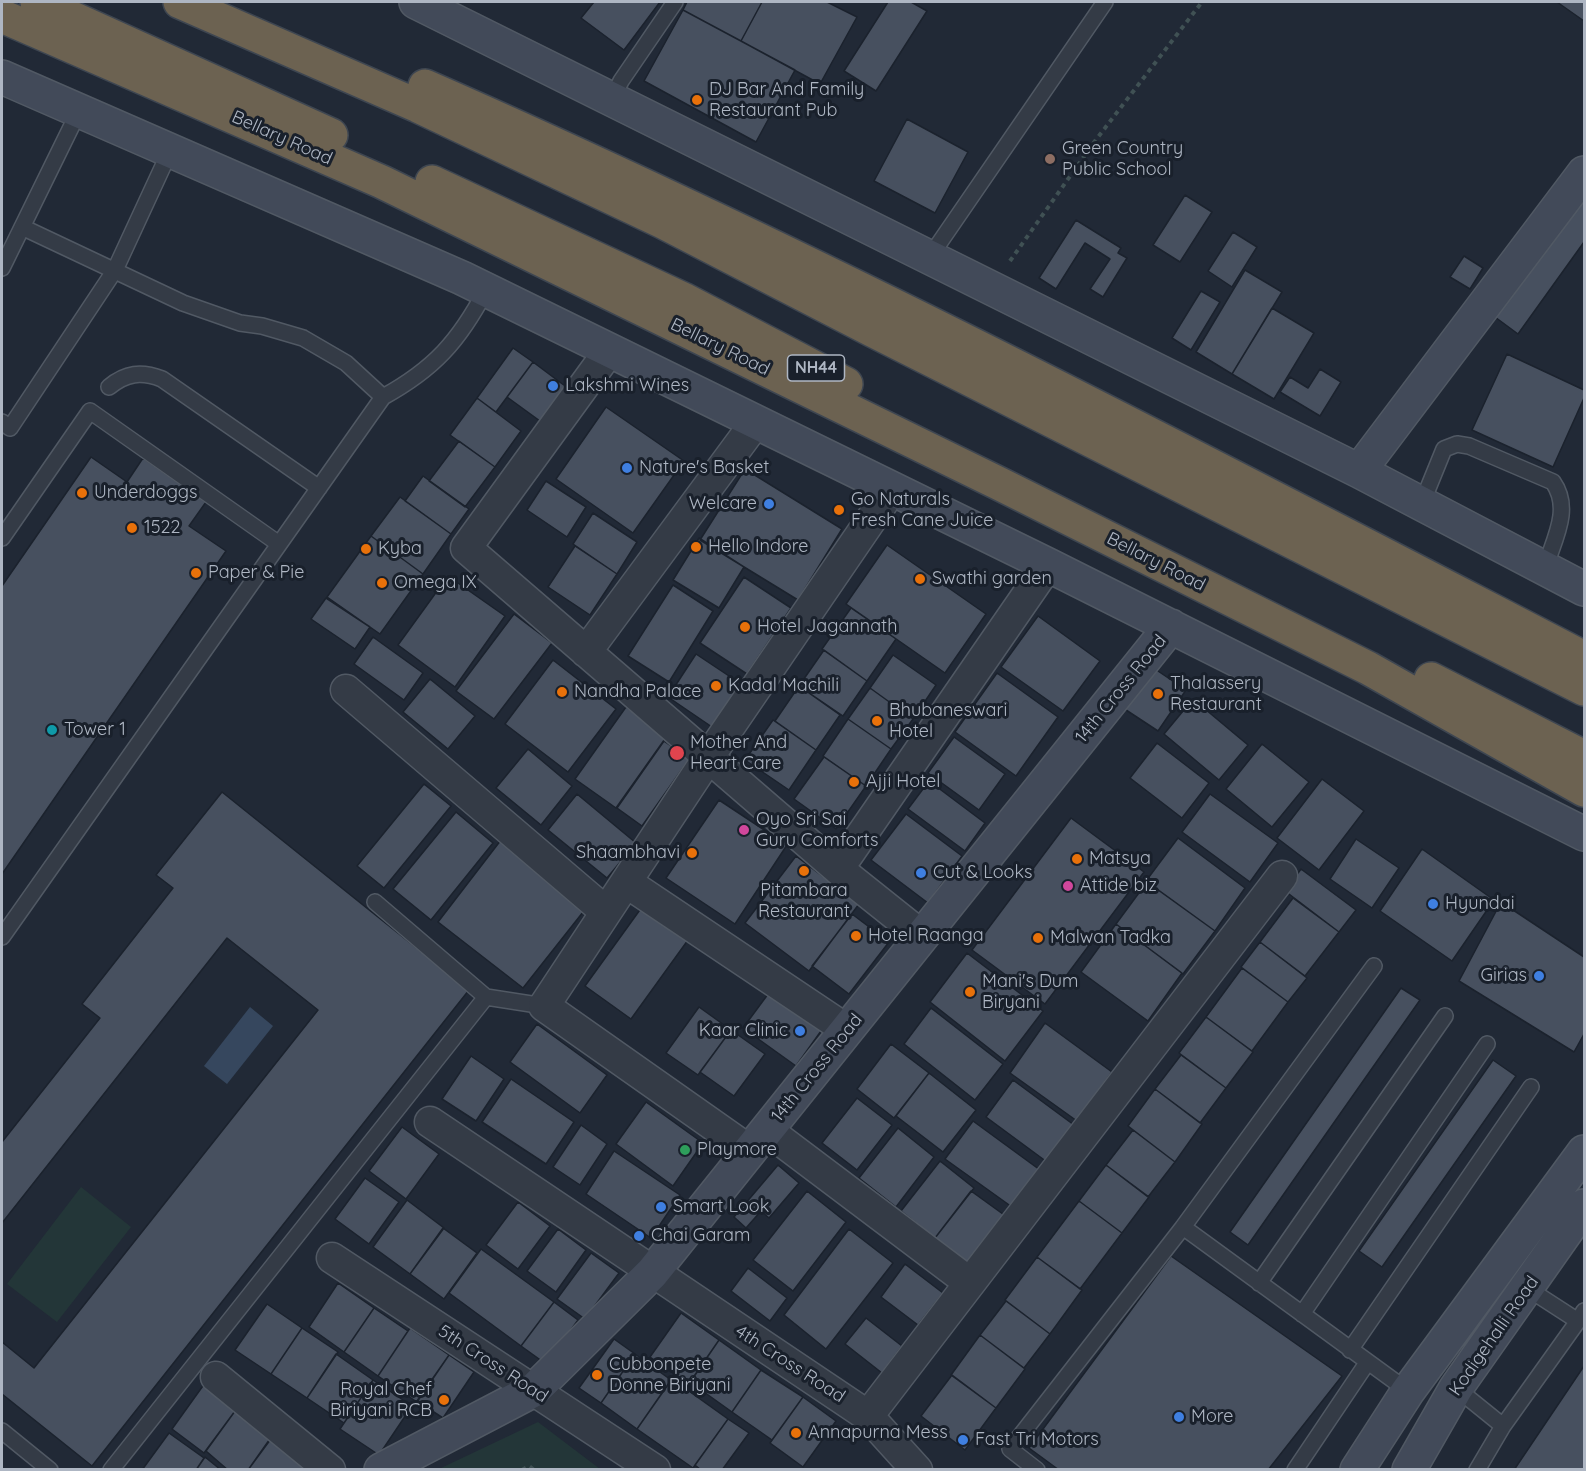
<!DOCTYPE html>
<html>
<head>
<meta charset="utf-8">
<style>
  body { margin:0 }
  #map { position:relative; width:1586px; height:1471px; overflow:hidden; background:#212936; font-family:Quicksand,sans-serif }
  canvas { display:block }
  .frame { position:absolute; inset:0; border:3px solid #aeb6c3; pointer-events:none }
</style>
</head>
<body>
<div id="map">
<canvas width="1586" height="1471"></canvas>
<div class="frame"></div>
</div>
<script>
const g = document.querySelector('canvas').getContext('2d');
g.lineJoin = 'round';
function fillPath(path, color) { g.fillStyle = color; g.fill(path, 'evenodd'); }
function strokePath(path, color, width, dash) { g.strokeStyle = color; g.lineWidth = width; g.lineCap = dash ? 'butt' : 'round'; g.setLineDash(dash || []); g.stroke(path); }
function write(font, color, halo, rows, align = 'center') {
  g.font = font + ' Quicksand,sans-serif'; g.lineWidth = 6; g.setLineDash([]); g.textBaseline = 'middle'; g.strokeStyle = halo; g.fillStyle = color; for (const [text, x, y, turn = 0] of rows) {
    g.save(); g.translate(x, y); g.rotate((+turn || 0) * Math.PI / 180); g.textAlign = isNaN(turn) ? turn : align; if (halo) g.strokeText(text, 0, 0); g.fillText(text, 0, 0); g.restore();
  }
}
const green = new Path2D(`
  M81,1187L131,1227L57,1322L7,1284Z
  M538,1422L600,1469H439Z`);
const water = new Path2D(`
  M250,1007L273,1026L227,1084L204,1066Z`);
const building = new Path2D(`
  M594,2H660L624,50L581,18Z
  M687,2H762L741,41L683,10Z
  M762,2H827L857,17L820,84L741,41Z
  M888,2H911L927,11L876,91L844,71Z
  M1557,2H1584V21Z
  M683,10L795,70L756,142L644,81Z
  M907,119L968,152L935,213L874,181Z
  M1584,193V242L1518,334L1495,317Z
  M1185,195L1212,212L1180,262L1153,245Z
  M1076,220L1121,248L1118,253L1127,258L1103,297L1090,289L1110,259L1085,243L1056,289L1039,278Z
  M1233,232L1257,247L1232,287L1208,271Z
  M1464,256L1483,268L1470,289L1450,277Z
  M1245,270L1282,292L1232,374L1196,352Z
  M1201,291L1220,302L1191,350L1172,338Z
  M1272,308L1314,333L1274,399L1232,374Z
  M513,348L533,362L496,412L477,398Z
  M1507,354L1584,390V398L1553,467L1472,430Z
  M533,362L565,386L540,421L507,397Z
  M1320,369L1341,382L1320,416L1280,392L1290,377L1308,388Z
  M477,398L521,431L495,467L450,435Z
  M606,407L684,461L633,533L556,479Z
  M459,441L495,467L465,507L429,481Z
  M91,457L127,482L143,458L206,502L189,526L226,551L2,874V586Z
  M745,469L842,529L798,600L700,540Z
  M423,476L469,509L451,534L405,501Z
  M546,481L586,507L567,537L527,510Z
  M400,497L451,534L423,574L371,536Z
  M593,513L637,542L617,574L573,544Z
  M371,536L423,574L380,634L327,597Z
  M699,538L744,567L719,608L673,580Z
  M887,545L986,614L945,673L846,604Z
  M575,546L617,574L590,615L548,587Z
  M448,576L505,616L455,687L398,645Z
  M744,577L791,608L747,674L700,643Z
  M673,585L713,611L669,682L628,656Z
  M326,598L370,627L355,649L311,619Z
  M851,608L896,639L867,681L822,649Z
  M514,614L552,643L494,719L456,691Z
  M1038,616L1100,661L1063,711L1001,667Z
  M373,637L423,673L404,700L354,664Z
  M824,650L867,681L843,716L799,686Z
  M696,654L741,684L712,727L668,697Z
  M893,655L936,685L913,719L870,688Z
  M553,660L616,709L568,772L505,724Z
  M1152,667L1186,690L1158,731L1123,708Z
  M997,673L1058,717L1016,776L955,732Z
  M430,679L475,716L448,749L403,712Z
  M799,686L840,715L816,750L775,721Z
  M870,688L913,719L891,749L848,719Z
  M1193,699L1248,745L1219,780L1164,734Z
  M626,707L667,736L616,808L575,779Z
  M848,719L891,749L866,786L823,756Z
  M773,720L816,750L789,790L745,760Z
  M954,737L1005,774L979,810L928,773Z
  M664,741L690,758L642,826L617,808Z
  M1157,743L1209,783L1182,818L1130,778Z
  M1262,744L1309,782L1272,827L1226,789Z
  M528,749L572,786L541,825L496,788Z
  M824,757L866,786L836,829L794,799Z
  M1322,779L1364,811L1319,870L1277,838Z
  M929,781L985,823L965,851L908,809Z
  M424,784L451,806L384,888L357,866Z
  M222,792L469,990L92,1466L2,1394V1342L34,1368L318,1010L227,938L2,1223V1142L100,1018L82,1004L173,888L156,875Z
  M577,794L636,843L607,878L548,830Z
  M1210,794L1278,843L1250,882L1182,832Z
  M719,800L787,845L735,924L666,878Z
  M456,812L493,843L431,920L393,889Z
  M906,814L962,856L928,903L871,860Z
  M1071,818L1144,872L1045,1004L972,950Z
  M1178,838L1245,888L1215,931L1146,881Z
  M1356,839L1399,868L1372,908L1330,879Z
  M501,840L587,907L523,988L438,922Z
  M1422,849L1494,900L1452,961L1380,911Z
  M796,856L859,904L809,971L745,923Z
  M1301,869L1356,910L1339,932L1285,891Z
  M1147,882L1215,931L1183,974L1116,924Z
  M1293,898L1339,932L1305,976L1260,942Z
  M1501,902L1584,957V1034L1574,1052L1459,981Z
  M642,907L688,940L631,1019L585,986Z
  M852,914L889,942L849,994L812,966Z
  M1116,924L1182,973L1148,1021L1081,972Z
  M1260,942L1307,978L1288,1002L1241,967Z
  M967,953L1043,1011L1005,1061L930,1002Z
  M1242,968L1288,1002L1252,1051L1206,1017Z
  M774,986L826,1024L796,1066L743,1028Z
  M1401,988L1420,1000L1248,1245L1230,1232Z
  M699,1007L731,1030L698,1075L666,1053Z
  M931,1008L1003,1064L975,1100L904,1044Z
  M1206,1017L1253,1052L1226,1088L1179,1053Z
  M1045,1023L1112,1072L1077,1121L1010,1073Z
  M537,1024L607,1075L580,1113L510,1062Z
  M731,1030L765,1054L734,1096L700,1072Z
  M891,1044L929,1073L894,1118L857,1089Z
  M1181,1055L1226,1088L1200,1123L1155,1089Z
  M471,1056L504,1079L476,1121L442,1099Z
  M1493,1060L1516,1076L1382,1267L1359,1251Z
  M929,1073L976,1110L943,1152L896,1116Z
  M511,1079L574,1122L546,1164L482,1122Z
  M1013,1080L1074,1125L1047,1162L986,1117Z
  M1155,1089L1202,1124L1175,1162L1128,1126Z
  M857,1098L892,1125L857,1170L822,1143Z
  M646,1102L703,1143L673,1186L616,1144Z
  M973,1121L1040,1170L1012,1207L945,1159Z
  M581,1125L607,1144L580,1185L553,1167Z
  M402,1127L439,1154L406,1199L369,1171Z
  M898,1128L934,1157L896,1207L859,1178Z
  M1133,1130L1175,1162L1148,1197L1106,1165Z
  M614,1151L680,1195L651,1238L586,1194Z
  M940,1161L974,1188L935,1238L901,1211Z
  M778,1165L799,1183L769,1218L761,1211L746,1228L734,1217Z
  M1106,1165L1149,1197L1122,1233L1079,1201Z
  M365,1178L399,1202L369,1244L335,1219Z
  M807,1191L846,1222L793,1291L753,1260Z
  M971,1191L1007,1217L970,1265L935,1238Z
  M407,1200L444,1228L410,1274L373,1247Z
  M1079,1201L1122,1233L1080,1289L1037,1257Z
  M518,1202L550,1226L518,1269L486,1245Z
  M443,1228L477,1253L444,1299L410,1274Z
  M558,1229L586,1250L556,1292L527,1271Z
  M849,1229L893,1263L826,1349L784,1315Z
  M481,1249L554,1302L521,1346L449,1293Z
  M591,1253L619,1273L585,1319L557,1299Z
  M1171,1256L1342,1376L1268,1470H1059L1029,1448Z
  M1037,1257L1082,1290L1050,1334L1005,1300Z
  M905,1264L943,1293L918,1325L881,1297Z
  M748,1268L787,1298L770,1321L731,1291Z
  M338,1283L374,1308L344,1352L309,1327Z
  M1006,1301L1050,1334L1024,1368L980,1335Z
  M554,1302L578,1320L546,1364L521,1346Z
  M267,1304L302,1328L271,1374L235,1350Z
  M374,1308L408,1331L378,1376L344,1352Z
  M681,1313L719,1340L689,1384L650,1357Z
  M866,1318L902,1346L882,1373L845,1344Z
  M302,1328L338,1352L307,1398L271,1374Z
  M410,1328L449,1355L417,1402L378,1376Z
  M980,1335L1025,1369L996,1408L951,1375Z
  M614,1339L635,1354L601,1403L579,1388Z
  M719,1340L761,1370L732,1412L690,1382Z
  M336,1354L373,1380L344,1423L307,1398Z
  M635,1354L671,1380L637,1429L601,1403Z
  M449,1355L474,1372L443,1418L417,1401Z
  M1584,1366V1470H1514Z
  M761,1370L803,1397L772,1440L732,1412Z
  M952,1375L996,1408L965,1450L921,1416Z
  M672,1379L728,1419L693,1468L637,1429Z
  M373,1380L412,1406L379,1455L340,1429Z
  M205,1383L238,1407L204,1453L172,1429Z
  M803,1397L836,1421L803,1467L770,1443Z
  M238,1407L272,1436L248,1470H228L206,1451Z
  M728,1419L749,1433L722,1470H701L695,1465Z
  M276,1432L325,1470H248Z
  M169,1433L204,1458L196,1470H142Z
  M205,1457L221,1470H196Z`);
const path = new Path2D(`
  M1010,261L1095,141L1202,2
  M522,1470L529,1466L534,1470`);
const lane = new Path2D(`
  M612,99L621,81L675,2
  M929,258L1105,2
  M2,268L79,111
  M109,387C126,373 141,371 162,379L319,488
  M383,397C434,369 459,341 486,290
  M2,422L10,428L115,270L170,151
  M1422,503L1444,449L1457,444L1469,446L1553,482C1572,509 1554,539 1545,568
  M2,538L90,411L279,544
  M375,902L486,997
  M2,937L383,397L346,363L303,338L262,326L240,323L183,303L22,227
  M1183,1227L1408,1391
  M1259,1283L1445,1016
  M1527,1288L1578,1321L1584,1311
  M1302,1314L1487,1044
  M1350,1350L1531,1087
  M1456,1388L1503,1426L1477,1470
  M1503,1426L1578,1321
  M2,1431L50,1470
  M111,1470L486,997L544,1006
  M1037,1470L1010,1449L1183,1227L1374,966
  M1295,1470L1367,1363`);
const street = new Path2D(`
  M610,350L466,548L838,869L922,936
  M586,652L756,422
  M346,690L606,912
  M838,869L1048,565
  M626,882L847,1030
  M430,1122L868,1416L917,1470
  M767,1130L970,1283
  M750,1151L544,1006L708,758L892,489
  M332,1258L655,1470
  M216,1377L330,1470
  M868,1416L1282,876`);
const secondary = new Path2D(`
  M416,2L1359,471L1584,589
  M2,77L462,278L1048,565L1584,834
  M1359,471L1584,173
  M381,1470L534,1390L652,1273L1171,626
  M1357,1470L1408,1391L1584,1152
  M1409,1470L1456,1388L1584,1206`);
const highway = new Path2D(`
  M37,2L331,135
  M180,2L418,106L663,222L872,330L1584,689
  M2,16L382,182L1000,484L1368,668L1584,790
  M425,86C820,259 1202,460 1584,658
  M432,182L683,299L846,384
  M1431,679L1584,757`);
const markers = [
  [697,100,6,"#e8710a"],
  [1050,159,6,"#8d6e63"],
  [553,386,6,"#3f7fe0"],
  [627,468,6,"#3f7fe0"],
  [82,493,6,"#e8710a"],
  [769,504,6,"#3f7fe0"],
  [839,510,6,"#e8710a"],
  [132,528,6,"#e8710a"],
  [696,547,6,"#e8710a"],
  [366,549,6,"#e8710a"],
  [196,573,6,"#e8710a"],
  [920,579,6,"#e8710a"],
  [382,583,6,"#e8710a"],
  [745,627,6,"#e8710a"],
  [716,686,6,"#e8710a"],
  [562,692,6,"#e8710a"],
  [1158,694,6,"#e8710a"],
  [877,721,6,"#e8710a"],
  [52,730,6,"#0f9aa8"],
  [677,753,8,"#e0444e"],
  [854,782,6,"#e8710a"],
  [744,830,6,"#d1479c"],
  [692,853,6,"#e8710a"],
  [1077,859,6,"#e8710a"],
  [804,871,6,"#e8710a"],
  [921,873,6,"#3f7fe0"],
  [1068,886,6,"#d1479c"],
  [1433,904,6,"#3f7fe0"],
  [856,936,6,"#e8710a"],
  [1038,938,6,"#e8710a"],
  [1539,976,6,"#3f7fe0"],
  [970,992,6,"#e8710a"],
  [800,1031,6,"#3f7fe0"],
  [685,1150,6,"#2e9e5b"],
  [661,1207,6,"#3f7fe0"],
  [639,1236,6,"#3f7fe0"],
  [597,1375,6,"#e8710a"],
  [444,1400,6,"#e8710a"],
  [1179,1417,6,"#3f7fe0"],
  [796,1433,6,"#e8710a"],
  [963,1440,6,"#3f7fe0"]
];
const shields = [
  [816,368,57]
];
const shieldNames = [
  ["NH44",816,368]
];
const poiNames = [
  ["DJ Bar And Family",709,90],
  ["Restaurant Pub",709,111],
  ["Green Country",1062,149],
  ["Public School",1062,170],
  ["Lakshmi Wines",565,386],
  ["Nature's Basket",639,468],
  ["Underdoggs",94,493],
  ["Go Naturals",851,500],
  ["Fresh Cane Juice",851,521],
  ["Welcare",757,504,"right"],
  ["1522",144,528],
  ["Hello Indore",708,547],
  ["Kyba",378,549],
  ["Paper & Pie",208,573],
  ["Swathi garden",932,579],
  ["Omega IX",394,583],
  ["Hotel Jagannath",757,627],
  ["Thalassery",1170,684],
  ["Restaurant",1170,705],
  ["Kadal Machili",728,686],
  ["Nandha Palace",574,692],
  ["Bhubaneswari",889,711],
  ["Hotel",889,732],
  ["Tower 1",64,730],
  ["Mother And",690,743],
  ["Heart Care",690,764],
  ["Ajji Hotel",866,782],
  ["Oyo Sri Sai",756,820],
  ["Guru Comforts",756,841],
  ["Shaambhavi",680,853,"right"],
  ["Matsya",1089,859],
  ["Cut & Looks",933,873],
  ["Attide biz",1080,886],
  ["Pitambara",804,891,"center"],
  ["Restaurant",804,912,"center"],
  ["Hyundai",1445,904],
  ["Hotel Raanga",868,936],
  ["Malwan Tadka",1050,938],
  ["Girias",1527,976,"right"],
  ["Mani's Dum",982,982],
  ["Biryani",982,1003],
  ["Kaar Clinic",788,1031,"right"],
  ["Playmore",697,1150],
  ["Smart Look",673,1207],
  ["Chai Garam",651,1236],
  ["Cubbonpete",609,1365],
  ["Donne Biriyani",609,1386],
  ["Royal Chef",432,1390,"right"],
  ["Biriyani RCB",432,1411,"right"],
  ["More",1191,1417],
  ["Annapurna Mess",808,1433],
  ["Fast Tri Motors",975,1440]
];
const streetNames = [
  ["Bellary Road",282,138,24],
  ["Bellary Road",720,347,26],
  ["Bellary Road",1156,562,27],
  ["14th Cross Road",1121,689,-51],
  ["14th Cross Road",817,1068,-51],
  ["Kodigehalli Road",1494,1336,-55],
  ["5th Cross Road",493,1364,33],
  ["4th Cross Road",790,1364,33]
];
fillPath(green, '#233638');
fillPath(water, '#36475e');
fillPath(building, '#47505f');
strokePath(building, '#1b222d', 1.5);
strokePath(lane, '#515964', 18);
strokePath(street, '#515964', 33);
strokePath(secondary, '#515964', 36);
strokePath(highway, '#3e4651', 36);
strokePath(path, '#405154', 4, [4.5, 4.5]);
strokePath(lane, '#343b46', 15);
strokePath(street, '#343b46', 30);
strokePath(secondary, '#424a59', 33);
strokePath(highway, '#6c6251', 33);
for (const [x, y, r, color] of markers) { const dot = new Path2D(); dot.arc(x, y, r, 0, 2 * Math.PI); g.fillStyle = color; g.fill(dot); strokePath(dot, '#19202b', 2); }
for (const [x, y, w] of shields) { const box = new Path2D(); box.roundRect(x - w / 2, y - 13, w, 26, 4.5); g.fillStyle = '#19202b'; g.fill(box); strokePath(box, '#aeb6c3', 1.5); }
write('bold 16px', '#aeb6c3', null, shieldNames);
write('18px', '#aeb6c3', '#19202b', poiNames, 'left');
write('18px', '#aeb6c3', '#19202b', streetNames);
</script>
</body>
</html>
